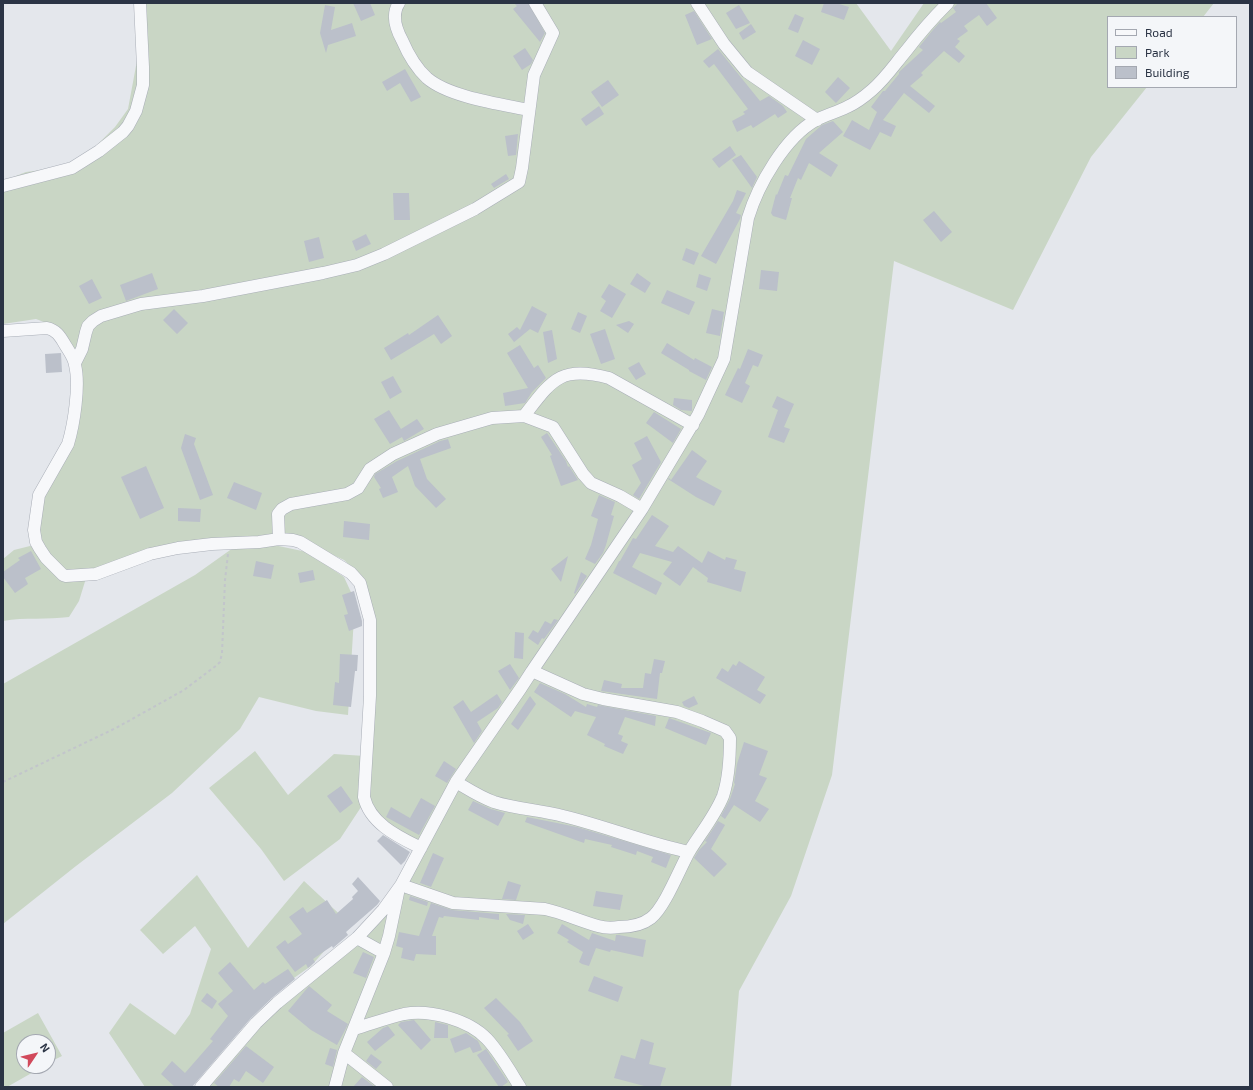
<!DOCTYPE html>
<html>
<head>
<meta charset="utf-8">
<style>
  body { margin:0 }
  #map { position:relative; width:1253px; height:1090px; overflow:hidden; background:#e4e7ec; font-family:"Exo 2",sans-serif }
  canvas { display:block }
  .frame { position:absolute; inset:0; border:4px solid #2b3445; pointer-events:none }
  .legend { position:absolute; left:1107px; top:16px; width:130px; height:72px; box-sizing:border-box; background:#f4f6f9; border:1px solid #a4a8b1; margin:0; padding:5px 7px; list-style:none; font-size:12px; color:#2b3445 }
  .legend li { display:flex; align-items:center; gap:8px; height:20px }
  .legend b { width:20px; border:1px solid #a4a8b1 }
  .north { position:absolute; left:16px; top:1034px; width:40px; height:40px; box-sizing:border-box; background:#f4f6f9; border:1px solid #a4a8b1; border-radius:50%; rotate:55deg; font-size:11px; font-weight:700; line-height:16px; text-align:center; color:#2b3445 }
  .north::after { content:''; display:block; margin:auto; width:14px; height:18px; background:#d1495b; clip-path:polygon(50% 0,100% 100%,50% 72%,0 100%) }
</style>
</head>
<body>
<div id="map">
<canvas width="1253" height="1090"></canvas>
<div class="frame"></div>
<ul class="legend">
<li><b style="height:5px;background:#f7f8fa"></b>Road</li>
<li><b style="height:11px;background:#c9d6c5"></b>Park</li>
<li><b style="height:11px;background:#bbc0ca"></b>Building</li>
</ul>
<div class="north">N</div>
</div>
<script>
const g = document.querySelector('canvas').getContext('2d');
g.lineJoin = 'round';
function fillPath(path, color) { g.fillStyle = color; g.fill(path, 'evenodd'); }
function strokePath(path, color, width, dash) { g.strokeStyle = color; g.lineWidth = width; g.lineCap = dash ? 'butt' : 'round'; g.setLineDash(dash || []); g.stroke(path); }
const green = new Path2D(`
  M140,3H856L891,51L924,3H1214L1203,17H1108V87H1147L1091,157L1013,310L894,261L832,775L791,896L739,991L731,1087H204L254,1027L375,919L425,845L407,837L378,816L367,798L340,839L284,881L261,849L209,788L255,751L288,795L334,754L365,756L368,696L362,577L344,560L296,538L207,544L87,575L79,601L69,617C47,620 25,617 3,621V559L14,550L38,544L36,530L41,495L70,450L75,381L57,327L36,319L3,324V181L26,172L64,167L93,149L115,127L128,109L141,39Z
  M269,544L307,552L344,577L355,601L348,715L316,711L259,697L240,729L172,793L76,866L3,924V684L195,575L233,548Z
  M197,875L248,948L304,881L349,923L311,966L264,999L179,1087H145L109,1033L130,1003L175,1035L190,1014L211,949L195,926L163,954L140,930Z
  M38,1013L62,1056L48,1063V1042H24V1066H44L7,1087H3V1033Z`);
const building = new Path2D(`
  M353,3H370L375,15L361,21Z
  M514,3H528L545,33L540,42L513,9L517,6Z
  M824,3H836L849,7L844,20L821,12Z
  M958,3H986L997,18L987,26L979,15L964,26L968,31L957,39L960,41L955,47L965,56L959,63L944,51L921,73L923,75L910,86L935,106L929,113L904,93L883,120L896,126L891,137L880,132L870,150L843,136L852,120L869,130L877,112L871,107L883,91H885L899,74V72L923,50L919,47L932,31L940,22L941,23L956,12L953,8Z
  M325,5L335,7L331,30L352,23L356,36L328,45L326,53L320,33Z
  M739,5L750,23L736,29L726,13Z
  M694,11L712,39L697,45L685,15Z
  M795,14L804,18L798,33L788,29Z
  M751,24L756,32L743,40L739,33Z
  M803,40L820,49L812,65L795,56Z
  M525,48L533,60L531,64L522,70L513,56Z
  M718,49L760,101L769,96L783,106L787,112L778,118L775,114L753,128L751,125L737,132L732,121L745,114L743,112L748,109L714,64L709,68L703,61Z
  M405,69L421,97L411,102L400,83L387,91L382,82Z
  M838,77L850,88L836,103L825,92Z
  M608,80L619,95L602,107L591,92Z
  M599,106L604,114L586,126L581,119Z
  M833,121L843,132L819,153L838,165L831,177L809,163L801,180L798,178L790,198H792L786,220L773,216L771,213L776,194L777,195L785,175L788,176L806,139L822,125Z
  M518,134L516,155L508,156L505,136Z
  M730,146L736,155L719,168L712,159Z
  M741,155L757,177L752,188L732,160Z
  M506,174L509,179L494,188L491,184Z
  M737,190L746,193L736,213L741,215L740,219L716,264L701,256L733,201Z
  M393,193H409L410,220H394Z
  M934,211L952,232L941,242L923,220Z
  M366,234L371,244L356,251L352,241Z
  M319,237L324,258L309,262L304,241Z
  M686,248L699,253L694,265L682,260Z
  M761,270L779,272L777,291L759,289Z
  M152,273L158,289L126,301L120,285Z
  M637,273L651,283L645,293L630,284Z
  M699,274L711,278L707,291L696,287Z
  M92,279L102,298L89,304L79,286Z
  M609,284L626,294L612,318L600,311L606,301L601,297Z
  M667,290L695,302L689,315L661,303Z
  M532,306L547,314L538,333L530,329L513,343L514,342L508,334L517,327L520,330Z
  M174,309L188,323L177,334L163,320Z
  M712,309L724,312L720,336L706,333Z
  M578,312L587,316L580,333L571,329Z
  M438,315L452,336L441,344L434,334L391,360L384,348L408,333L409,335Z
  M629,321L634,324L628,333L616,325Z
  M605,329L615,359L601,364L590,334Z
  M552,330L557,359L548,363L543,332Z
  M667,343L694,360L695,358L712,367L706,380L689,371V370L661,353Z
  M520,345L534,368L538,365L546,378L532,392L525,403L505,406L503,393L528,388L507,353Z
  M748,349L763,355L758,367L753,365L745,383L750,386L742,403L725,395L738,368L740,369Z
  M61,353L62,372L46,373L45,354Z
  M639,362L646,374L636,380L628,368Z
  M393,376L402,392L390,399L381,382Z
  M777,396L794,404L784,427L790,429L784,443L768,437L778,410L772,407Z
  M674,398L692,400V411L681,410L673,405Z
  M389,410L401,429L417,419L424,429L404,441L402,437L390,444L374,419Z
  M654,412L681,429L673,443L646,423Z
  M547,433L566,461L568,467L569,466L578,480L561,486L550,456L552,455L541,437Z
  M185,434L196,438L194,444L213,495L200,500L181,448Z
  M647,436L661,462L639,499L633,495L641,483L632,465L642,459L634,443Z
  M448,439L451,448L420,459L427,479L446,499L436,508L415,486L408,466L392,477L398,492L383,498L379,489L381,488L374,477L375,474L397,461L440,441Z
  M692,450L707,461L696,477L722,491L714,506L696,497L668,479L669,478L671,480Z
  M146,466L164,508L140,519L121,477Z
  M234,482L262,493L256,510L227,498Z
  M599,495L615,502L611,515L614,516L606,545L603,553L595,564L585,559L591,545L598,519L591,516Z
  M178,508L201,509L200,522L178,521Z
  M652,515L669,526L655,546L673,552L678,546L702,563L708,551L725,560L726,557L737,560L734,569L746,572L741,592L707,582L708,578L693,567L680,586L663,574L672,562L640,553L632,567L662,583L656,595L613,573L619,561H620L633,538L636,539Z
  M344,521L370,524L369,540L343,537Z
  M31,551L41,569L25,578L28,584L15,593L3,577V572L20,560L18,558Z
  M568,556L561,582L551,569Z
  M256,561L274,565L271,579L253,576Z
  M313,570L315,580L300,583L298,573Z
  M581,572L587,576L575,594L574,593Z
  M354,591L362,621V626L349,631L344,615L348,614L342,595Z
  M554,619L558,620L544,639L542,638L538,645L528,638L533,630L538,633L545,621L551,624Z
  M515,632L524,633L523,659L514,658Z
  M340,654L358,655L357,671H355L351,707L333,705L335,682L339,683Z
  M654,659L665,661L662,673H660L657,699L601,691L604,680L622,684L621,688H643L645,673L651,674Z
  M739,661L765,677L757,690L766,695L760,704L716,678L722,668L728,672L733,664L736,666Z
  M510,664L519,678L510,690L498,671Z
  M540,683L565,694L586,707L587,704L597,707L598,705L656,716L655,726L625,717L618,734L623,736L621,741L628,744L623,754L604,746L605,744L587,735L596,717L575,711L571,717L534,692Z
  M497,694L502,702L498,708L477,722L482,731L474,743L453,707L463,700L471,712Z
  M530,696L536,704L518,730L511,724Z
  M694,696L698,704L689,708L684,706L682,702Z
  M669,718L711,733L706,745L665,728Z
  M744,742L768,751L759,775L767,778L755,801L769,809L760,822L734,805L725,819L721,816L730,799L735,784L734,783L737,764Z
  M444,761L456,769L447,783L435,776Z
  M341,786L353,803L340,813L327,796Z
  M421,798L435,806L419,835L386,817L391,807L410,818Z
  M473,801L491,809L505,813L498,826L468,810Z
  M527,817L577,827L671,855L666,868L651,862L653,857L637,851L636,855L611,847L612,845L585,839L584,843L525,822Z
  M718,821L725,825L711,849L727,864L714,877L694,858L699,850L707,842L705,841Z
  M383,835L410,852L405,861L401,865L377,841Z
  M433,853L444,858L431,887L420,883Z
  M358,877L380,901L377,905L346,932L348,935L333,948L332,946L313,959L315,962L308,968L306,964L295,972L276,947L285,940L288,944L302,934L289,917L303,907L307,913L327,900L336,914L353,899L352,897L358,891L352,884Z
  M508,881L521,885L516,900L502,899Z
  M596,891L623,895L620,910L593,906Z
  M410,896L428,902L427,906L409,900Z
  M431,903L452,910L499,914V920L479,917V920L444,916L443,918L439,917L432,936H436V955L416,954L414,961L401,958L403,948L396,946L399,932L419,936Z
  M506,914L525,915L523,924L510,920Z
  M528,924L534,933L523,940L517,931Z
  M562,924L589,940L592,933L615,941L616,935H619L646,940L643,957L611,950L610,952L596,948L589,966L582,964L579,962L583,952L567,942L569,940L557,933Z
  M363,952L374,957L366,978L353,973Z
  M230,962L254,990L263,982L265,984L288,969L295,979L272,998L251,1018L192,1087H175L161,1074L172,1061L185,1073L213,1041L210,1039L228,1016L218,1004L233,991L218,973Z
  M594,976L623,987L618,1002L588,991Z
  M309,986L332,1005L327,1011L348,1024L343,1034L337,1045L311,1030L288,1011Z
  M207,993L217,1001L212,1009L201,1001Z
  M496,998L520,1022L533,1041L518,1051L507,1035L509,1034L484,1008Z
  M414,1020L431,1040L421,1050L398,1025L401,1022Z
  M435,1022L448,1025V1038H434Z
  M388,1026L395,1035L375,1051L367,1042L383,1028Z
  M466,1033L478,1041L482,1050L473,1053L470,1047L455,1053L450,1039Z
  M641,1039L654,1043L649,1064L666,1068L660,1087H648L614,1078L621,1055L635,1059Z
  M246,1046L274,1067L263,1083L246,1071L239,1082L234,1079L229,1087H219L214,1083Z
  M330,1048L337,1050L333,1067L325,1064Z
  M486,1049L508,1082L501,1087H499L477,1055Z
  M371,1054L382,1062L376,1069L366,1061Z
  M362,1077L375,1087H353Z`);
const path = new Path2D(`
  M3,782L116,728L184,690L217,665L220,662L222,653L225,580L228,554`);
const minor = new Path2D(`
  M399,3C391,15 396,29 402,40C408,54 416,68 427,78C449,97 500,104 529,110
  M697,3L724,44L747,72L817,120
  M3,186L72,168L99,151L123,132L128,126L136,111L143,85V67L140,3
  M3,331L47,328C56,330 60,336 64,343C68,350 74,357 75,365C80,385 74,424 68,444L39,495L34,530L36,542L40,549L46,558L63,575L66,576L96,574L150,554L178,548L212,544L259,542L279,539L293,540L300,542L351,573L360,583L370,620V696L364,797C370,824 399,837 421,848
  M75,363L82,349L86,332L88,326L93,321L101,316L141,304L203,296L323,273L357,265L384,254L475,209L519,182L522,168L534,75L553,33L535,3
  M524,416C552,380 560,365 609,378L693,425
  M279,539L278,514L282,509L291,504L347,494L358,488L370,469L393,454L437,434L492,418L524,416L553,427L583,474L591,483L620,496L642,509
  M456,782C468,789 480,797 494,802C516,809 540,810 563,816C605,826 646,843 689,852C700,834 715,816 723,796C729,778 730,757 730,738L725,731L702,721L677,712L603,699L583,694L532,671
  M401,885L453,903L545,909C563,913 580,921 598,926C605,928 612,928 619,927C630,927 642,925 651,918C665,907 680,868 689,852
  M357,938L384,953
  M354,1029C371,1024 387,1018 404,1014C430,1009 469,1020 487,1039C500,1053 510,1071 520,1087
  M344,1053L387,1087
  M201,1087L256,1023L277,1003L357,938L383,910L401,885L456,782L521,688L532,671L642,509L698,415L724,359L748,218C758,185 785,137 816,120C826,115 837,112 847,107C856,103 864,97 872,90C885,79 895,64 906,51C919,34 933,18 948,3
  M335,1087L344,1053L384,953L389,936L398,893`);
fillPath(green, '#c9d6c5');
fillPath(building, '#bbc0ca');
strokePath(minor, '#a9aeb7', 13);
strokePath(path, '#c2c5cb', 2, [3, 3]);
strokePath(minor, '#f7f8fa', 12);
</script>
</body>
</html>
